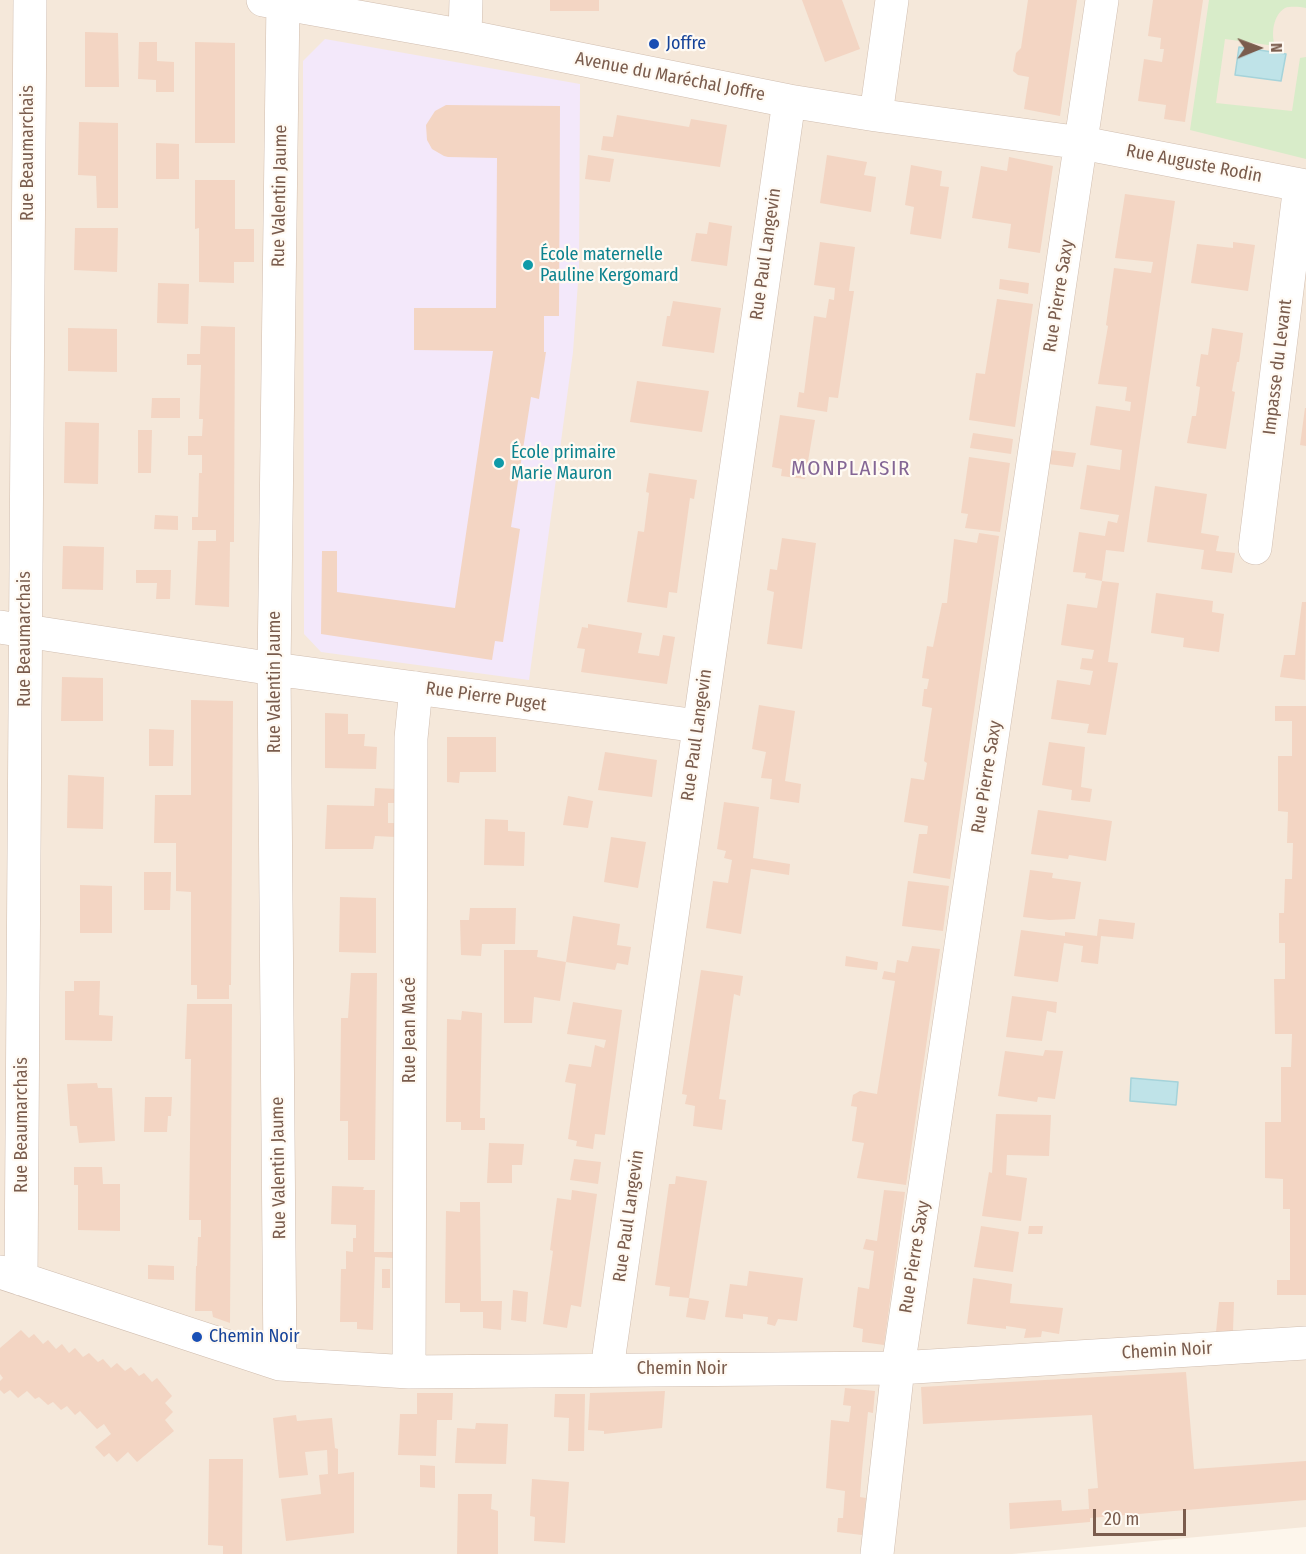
<!DOCTYPE html>
<html>
<head>
<meta charset="utf-8">
<style>
  body { margin:0 }
  #map { position:relative; width:1306px; height:1554px; overflow:hidden; background:#fdf6ec; font-family:"Fira Sans Condensed",sans-serif }
  canvas { display:block }
  .north { position:absolute; left:1228px; top:18px; width:60px; height:60px; -webkit-text-stroke:4px #fffaf3; paint-order:stroke; rotate:89deg; font-size:16px; font-weight:700; line-height:24px; text-align:center; color:#7a5c4d }
  .north::after { content:''; display:block; margin:auto; width:21px; height:27px; background:#7a5c4d; clip-path:polygon(50% 0,100% 100%,50% 72%,0 100%) }
  .scale { position:absolute; left:1093px; top:1509px; width:93px; height:27px; box-sizing:border-box; border:3px solid #7a5c4d; border-top:0; padding-left:8px; font-size:18px; line-height:21px; white-space:nowrap; color:#7a5c4d; -webkit-text-stroke:4px #fffaf3; paint-order:stroke }
</style>
</head>
<body>
<div id="map">
<canvas width="1306" height="1554"></canvas>
<div class="north">N</div>
<div class="scale">20 m</div>
</div>
<script>
const g = document.querySelector('canvas').getContext('2d');
g.lineJoin = 'round';
function fillPath(path, color) { g.fillStyle = color; g.fill(path, 'evenodd'); }
function strokePath(path, color, width, dash) { g.strokeStyle = color; g.lineWidth = width; g.lineCap = dash ? 'butt' : 'round'; g.setLineDash(dash || []); g.stroke(path); }
function write(font, color, halo, rows, align = 'center') {
  g.font = font + ' "Fira Sans Condensed",sans-serif'; g.lineWidth = 4.5; g.setLineDash([]); g.textBaseline = 'middle'; g.strokeStyle = halo; g.fillStyle = color; for (const [text, x, y, turn = 0] of rows) {
    g.save(); g.translate(x, y); g.rotate((+turn || 0) * Math.PI / 180); g.textAlign = isNaN(turn) ? turn : align; if (halo) g.strokeText(text, 0, 0); g.fillText(text, 0, 0); g.restore();
  }
}
const residential = new Path2D(`
  M0,0H1306V1527L1012,1554H0Z`);
const education = new Path2D(`
  M325,39L580,84L579,268L573,352L529,680L321,652L304,634L303,61Z`);
const green = new Path2D(`
  M1209,0H1306V8C1300,7 1291,6 1285,8C1273,15 1271,34 1275,46L1225,39L1216,103L1292,111L1300,58L1306,57V159L1190,130Z`);
const water = new Path2D(`
  M1239,47L1286,54L1281,81L1235,75Z
  M1131,1078L1178,1082L1176,1105L1130,1101Z`);
const building = new Path2D(`
  M550,0H599V11H550Z
  M802,0H842L860,49L825,62Z
  M1028,0H1077L1060,116L1024,109L1029,77L1018,75L1013,71L1016,53L1021,48Z
  M1153,0H1203L1185,122L1164,119L1166,105L1138,101L1144,59L1162,62L1164,49H1160L1161,38L1148,36Z
  M85,32L118,33L119,87H85Z
  M139,42H157V61L174,62V92H156V80L138,79Z
  M195,42L235,43V143H195Z
  M446,105L560,106L559,316H544V352H546L539,399L531,397L511,527L520,529L503,642L495,641L492,660L321,634L322,551H337V592L455,608L493,351L414,350V308H496L497,158L448,157L444,156L432,149L427,140L426,125L435,111Z
  M617,115L689,127L691,119L727,125L720,167L601,150L603,136L613,137Z
  M79,122L118,123V208H97L96,176L78,175Z
  M156,143L179,144V179H156Z
  M588,155L614,159L610,182L585,179Z
  M827,155L867,162L864,175L876,177L871,212L820,203Z
  M1009,157L1053,166L1040,253L1008,248L1011,224L972,218L981,166L1007,171Z
  M911,165L942,171L940,186L949,187L941,239L910,234L914,207L905,205Z
  M195,180H235V229H254V262H234V283L199,282V228L195,229Z
  M1125,194L1175,201L1124,552L1106,550L1102,581L1085,578L1086,573L1073,572L1079,532L1105,536L1108,521L1117,523L1119,515L1080,509L1087,465L1120,470L1121,459L1122,450L1090,445L1096,406L1130,411L1131,402L1125,401L1127,387L1098,384L1108,326L1106,325L1114,268L1151,273L1153,262L1115,258Z
  M709,222L732,226L727,266L691,261L696,233L707,234Z
  M75,228H118L117,272L74,270Z
  M820,242L855,247L849,291H854L838,398L829,397L827,412L797,407L799,392L804,393L814,316L826,318L829,299L834,300L835,288L814,285Z
  M1233,242L1255,245L1248,291L1191,283L1197,244L1233,248Z
  M1000,279L1029,283L1028,294L999,289Z
  M158,283L189,284L188,324L157,323Z
  M997,299L1033,304L1015,427L969,420L976,373L985,374Z
  M673,301L721,308L714,353L662,346L667,316H670Z
  M201,326L235,327L234,530V542H230L229,607L195,605L198,541H216V530H192V517H198L199,473H202V455H188V436H202L203,419H199L201,365H187V354H200Z
  M68,328L117,329V372L68,371Z
  M1212,328L1243,333L1239,362H1237L1232,391L1235,392L1226,449L1187,443L1192,416H1196L1200,387L1196,386L1201,354L1208,355Z
  M637,381L709,391L702,432L630,422Z
  M152,398H180V418H151Z
  M1305,408H1306V446L1300,445Z
  M780,415L815,420L805,479L781,476L782,469L772,467Z
  M65,422L99,423L98,484L64,483Z
  M138,430H152L151,473H138Z
  M973,433L1013,439L1011,454L970,448Z
  M1050,450L1076,453L1073,467L1048,464Z
  M969,457L1010,463L1000,532L965,528L968,514L961,513Z
  M649,473L697,480L694,499L690,498L677,593L669,592L667,608L627,602L638,531L644,532L649,493L646,492Z
  M1155,486L1207,494L1201,533L1219,536L1216,551L1235,553L1232,573L1201,569L1204,550L1147,542Z
  M155,515L178,516V530L154,529Z
  M979,533L999,536L950,879L913,873L919,834H927L928,826L904,822L911,778L924,780L927,763L924,761L932,708L922,706L924,689H927L929,679L922,678L927,646L933,647L942,603H947L954,539L977,543Z
  M782,538L816,543L802,649L767,644L774,592L767,590L770,569L777,570Z
  M63,546L104,547L103,590L62,589Z
  M136,570H171L170,599H156L157,583H136Z
  M1102,581L1119,583L1108,662L1118,663L1106,735L1087,733L1089,724L1051,719L1057,680L1090,685L1093,671L1080,669L1082,658L1092,659L1094,650L1061,645L1067,604L1097,608Z
  M1156,593L1213,601L1212,612L1224,614L1219,652L1183,647L1184,638L1151,633Z
  M1302,602H1306L1305,680L1280,677L1284,655H1295Z
  M588,624L642,633L638,653L659,656L663,635L675,637L667,684L581,672L585,649L577,648L582,627L588,628Z
  M62,677L103,678V721H61Z
  M191,700L233,701L231,985H229V999H197V985H191V892L176,891V843H154L155,795H191Z
  M759,705L795,711L785,781L801,784L799,803L770,799L772,779L761,778L766,752L752,749Z
  M1275,706H1306V1295H1277V1280H1290V1209H1283V1179L1265,1178V1122H1281V1067H1291L1292,1034H1275L1274,979H1285V943H1279V913H1284L1285,879H1292L1293,843H1287L1288,812L1278,811V756H1292V721H1275Z
  M325,713L348,714V734H365L364,746L377,747L376,769L325,768Z
  M149,729L174,730L173,766H149Z
  M447,737H496V772H460L459,783L447,782Z
  M1049,742L1085,747L1081,787L1092,789L1090,802L1071,800L1072,790L1042,785Z
  M605,752L657,760L652,797L598,790Z
  M68,775L104,777L103,829L67,828Z
  M375,788L396,789V803H388V823H396L395,837L375,836L373,849H325L327,805L374,806Z
  M568,796L593,801L588,828L563,825Z
  M724,802L759,807L753,858L790,864L789,875L751,869L741,934L706,928L713,881L728,883L732,860L724,858L726,851L717,849Z
  M1038,810L1112,821L1106,861L1069,855L1068,859L1031,854Z
  M485,819L508,820V831L525,832L524,866L484,865Z
  M611,837L646,842L638,888L604,882Z
  M1030,870L1053,873L1052,878L1081,882L1075,919L1049,920L1023,917Z
  M144,872H171L170,910H144Z
  M908,881L949,886L943,931L902,926Z
  M80,885L112,886V933H80Z
  M340,897L376,898V953L339,952Z
  M470,908H516L515,944H482L481,956L461,955L460,920H469Z
  M573,916L620,924L617,945L631,947L628,965L617,963L615,970L566,962Z
  M1099,919L1135,923L1133,939L1101,936L1098,964L1081,962L1083,946L1064,943L1058,982L1014,976L1021,930L1065,936V932L1097,936Z
  M912,946L940,949L906,1185L857,1178L864,1143L852,1141L857,1107L851,1106L853,1095L860,1091L877,1094L895,981L882,979L884,971L895,973L897,960L908,962Z
  M504,950H538L537,957L566,962L560,1001L534,997L532,1023H504Z
  M846,956L878,962L877,970L845,966Z
  M701,970L743,976L740,996L734,994L719,1099L726,1100L722,1130L693,1126L695,1106L685,1104L687,1095L682,1094Z
  M351,973H377L375,1160H348V1121H340L341,1018H348Z
  M74,981H100L99,1015L113,1016L112,1041L65,1040V991H74Z
  M1012,996L1057,1002L1056,1013L1047,1011L1042,1041L1006,1037Z
  M573,1002L622,1010L605,1135L595,1134L593,1149L576,1146L577,1141L568,1139L576,1084L565,1082L569,1064L591,1067L595,1045L604,1048L606,1040L567,1034Z
  M187,1004H232L230,1323L213,1317L212,1311H195L196,1266H197L198,1237H201V1220H189L191,1059H185Z
  M462,1011L482,1013L480,1118H485V1130H461V1122H446L447,1019L461,1020Z
  M1045,1050L1063,1051L1055,1099L1038,1097L1037,1102L998,1096L1005,1051L1043,1056Z
  M97,1083L98,1088H112L115,1141L79,1143L77,1126H70L67,1084Z
  M145,1097H172L171,1116H168L167,1132H144Z
  M996,1114L1051,1115L1049,1156L1007,1155L1006,1175L1027,1178L1021,1221L982,1216L989,1172L992,1173Z
  M489,1143L524,1144L522,1165H512V1183H487Z
  M574,1159L601,1162L598,1184L570,1180Z
  M74,1167H102L103,1184H120V1231L78,1230V1185H74Z
  M676,1176L707,1181L689,1298L669,1296L670,1287L655,1285L669,1184H675Z
  M332,1186L364,1187L363,1190H375L374,1252H394V1258L375,1257L373,1330L357,1329V1322H340L341,1269H346V1251L353,1252V1238H356V1225L331,1224Z
  M572,1190L597,1194L581,1307L571,1305L567,1328L543,1324L553,1251L550,1250L557,1198L571,1200Z
  M884,1190L905,1192L884,1345L862,1342L863,1329L853,1327L858,1287L869,1289L874,1251L863,1249L866,1239L877,1241Z
  M460,1202H480L481,1301H502L501,1330L483,1328V1312H460V1303H445L446,1211L460,1212Z
  M981,1226L1019,1232L1013,1272L974,1267Z
  M1029,1226H1043L1042,1234H1028Z
  M148,1265L174,1266V1280L148,1279Z
  M382,1269H390V1288H382Z
  M749,1271L803,1278L797,1321L778,1319L775,1326L767,1324L768,1317L743,1314V1319L725,1317L730,1284L747,1286Z
  M973,1278L1012,1284L1010,1303L1063,1308L1059,1334L1042,1331L1041,1337L1024,1338L1026,1329L1006,1326V1329L967,1324Z
  M513,1290L528,1292L526,1322L511,1320Z
  M689,1298L709,1301L705,1320L686,1317Z
  M1219,1302H1234L1233,1331L1216,1332Z
  M21,1330L29,1338L34,1334L43,1344L48,1340L56,1349L62,1344L69,1353L75,1348L83,1357L89,1353L98,1362L103,1359L111,1368L117,1363L125,1371L131,1367L139,1376L144,1373L152,1382L157,1378L172,1396L165,1403L173,1412L165,1420L174,1431L137,1462L128,1452L117,1462L109,1453L104,1457L95,1447L111,1434L104,1424L97,1429L80,1411L75,1415L67,1406L61,1410L53,1402L48,1405L39,1397L35,1399L27,1391L18,1398L10,1390L4,1394L0,1390V1381L3,1378L0,1374V1348Z
  M1186,1372L1194,1469L1306,1461V1500L1090,1518V1522L1010,1529L1009,1503L1061,1500L1062,1511L1089,1509L1088,1489L1098,1488L1092,1415L923,1424L921,1387Z
  M845,1388L875,1391L873,1413L868,1412L862,1470L860,1497L866,1498L862,1535L837,1532L838,1518H843L845,1491L826,1488L831,1420L849,1422L851,1406L843,1405Z
  M665,1391L662,1428L604,1434V1431L588,1430L590,1393Z
  M417,1393H453L452,1420H437L436,1456L398,1455L400,1414H417Z
  M555,1394H585L584,1451H568L569,1418L554,1417Z
  M296,1415L297,1421L332,1418L335,1448L338,1449V1474L354,1472V1533L286,1541L281,1499L321,1494L319,1475L328,1474L327,1450L305,1452L308,1475L279,1478L273,1418Z
  M476,1423L508,1424L506,1464L455,1463L457,1428L475,1429Z
  M209,1459H243L242,1554H223V1546L208,1545Z
  M420,1465L435,1466V1488L420,1487Z
  M532,1479L569,1482L565,1543L534,1541L535,1517L530,1516Z
  M458,1494H492L491,1509L498,1511V1554H457Z`);
const minor = new Path2D(`
  M263,0L465,36L789,101L876,115L1082,143L1306,186
  M465,36L466,0
  M876,115L892,0
  M1255,548L1300,185
  M0,627L274,669L698,726
  M0,1272L280,1364L409,1372L898,1368L1306,1343
  M21,1279L30,0
  M280,1364L274,669L283,0
  M607,1369L789,101
  M409,1372L411,738L416,688
  M877,1554L898,1368L1102,0`);
const markers = [
  [654,44,6,"#1a4fb4"],
  [528,265,6,"#0f9aa8"],
  [499,463,6,"#0f9aa8"],
  [197,1337,6,"#1a4fb4"]
];
const transitNames = [
  ["Joffre",666,44],
  ["Chemin Noir",209,1337]
];
const streetNames = [
  ["Avenue du Maréchal Joffre",670,77,11],
  ["Rue Beaumarchais",28,153,-90],
  ["Rue Auguste Rodin",1194,164,11],
  ["Rue Valentin Jaume",280,196,-89],
  ["Rue Paul Langevin",766,254,-82],
  ["Rue Pierre Saxy",1059,296,-81],
  ["Impasse du Levant",1278,367,-83],
  ["Rue Beaumarchais",25,639,-90],
  ["Rue Valentin Jaume",275,682,-90],
  ["Rue Pierre Puget",486,697,8],
  ["Rue Paul Langevin",697,735,-82],
  ["Rue Pierre Saxy",987,777,-81],
  ["Rue Jean Macé",410,1030,-90],
  ["Rue Beaumarchais",22,1125,-90],
  ["Rue Valentin Jaume",279,1168,-91],
  ["Rue Paul Langevin",629,1216,-82],
  ["Rue Pierre Saxy",915,1257,-81],
  ["Chemin Noir",1167,1351,-3],
  ["Chemin Noir",682,1369]
];
const cultureNames = [
  ["École maternelle",540,255],
  ["Pauline Kergomard",540,276],
  ["École primaire",511,453],
  ["Marie Mauron",511,474]
];
const quarterNames = [
  ["MONPLAISIR",851,469]
];
fillPath(residential, '#f5e8da');
fillPath(education, '#f3e8fa');
fillPath(green, '#d8ecc9');
fillPath(water, '#bfe3e8');
strokePath(water, '#a5d3da', 1.5);
fillPath(building, '#f3d5c3');
strokePath(minor, '#d1beb0', 34);
strokePath(minor, '#fff', 33);
for (const [x, y, r, color] of markers) { const dot = new Path2D(); dot.arc(x, y, r, 0, 2 * Math.PI); g.fillStyle = color; g.fill(dot); strokePath(dot, '#fffaf3', 2); }
write('18px', '#164399', '#fffaf3', transitNames, 'left');
write('18px', '#7a5c4d', '#fffaf3', streetNames);
write('18px', '#0d838f', '#fffaf3', cultureNames, 'left');
g.letterSpacing = '1.5px';
write('21px', '#846695', '#fffaf3', quarterNames);
g.letterSpacing = '0px';
</script>
</body>
</html>
